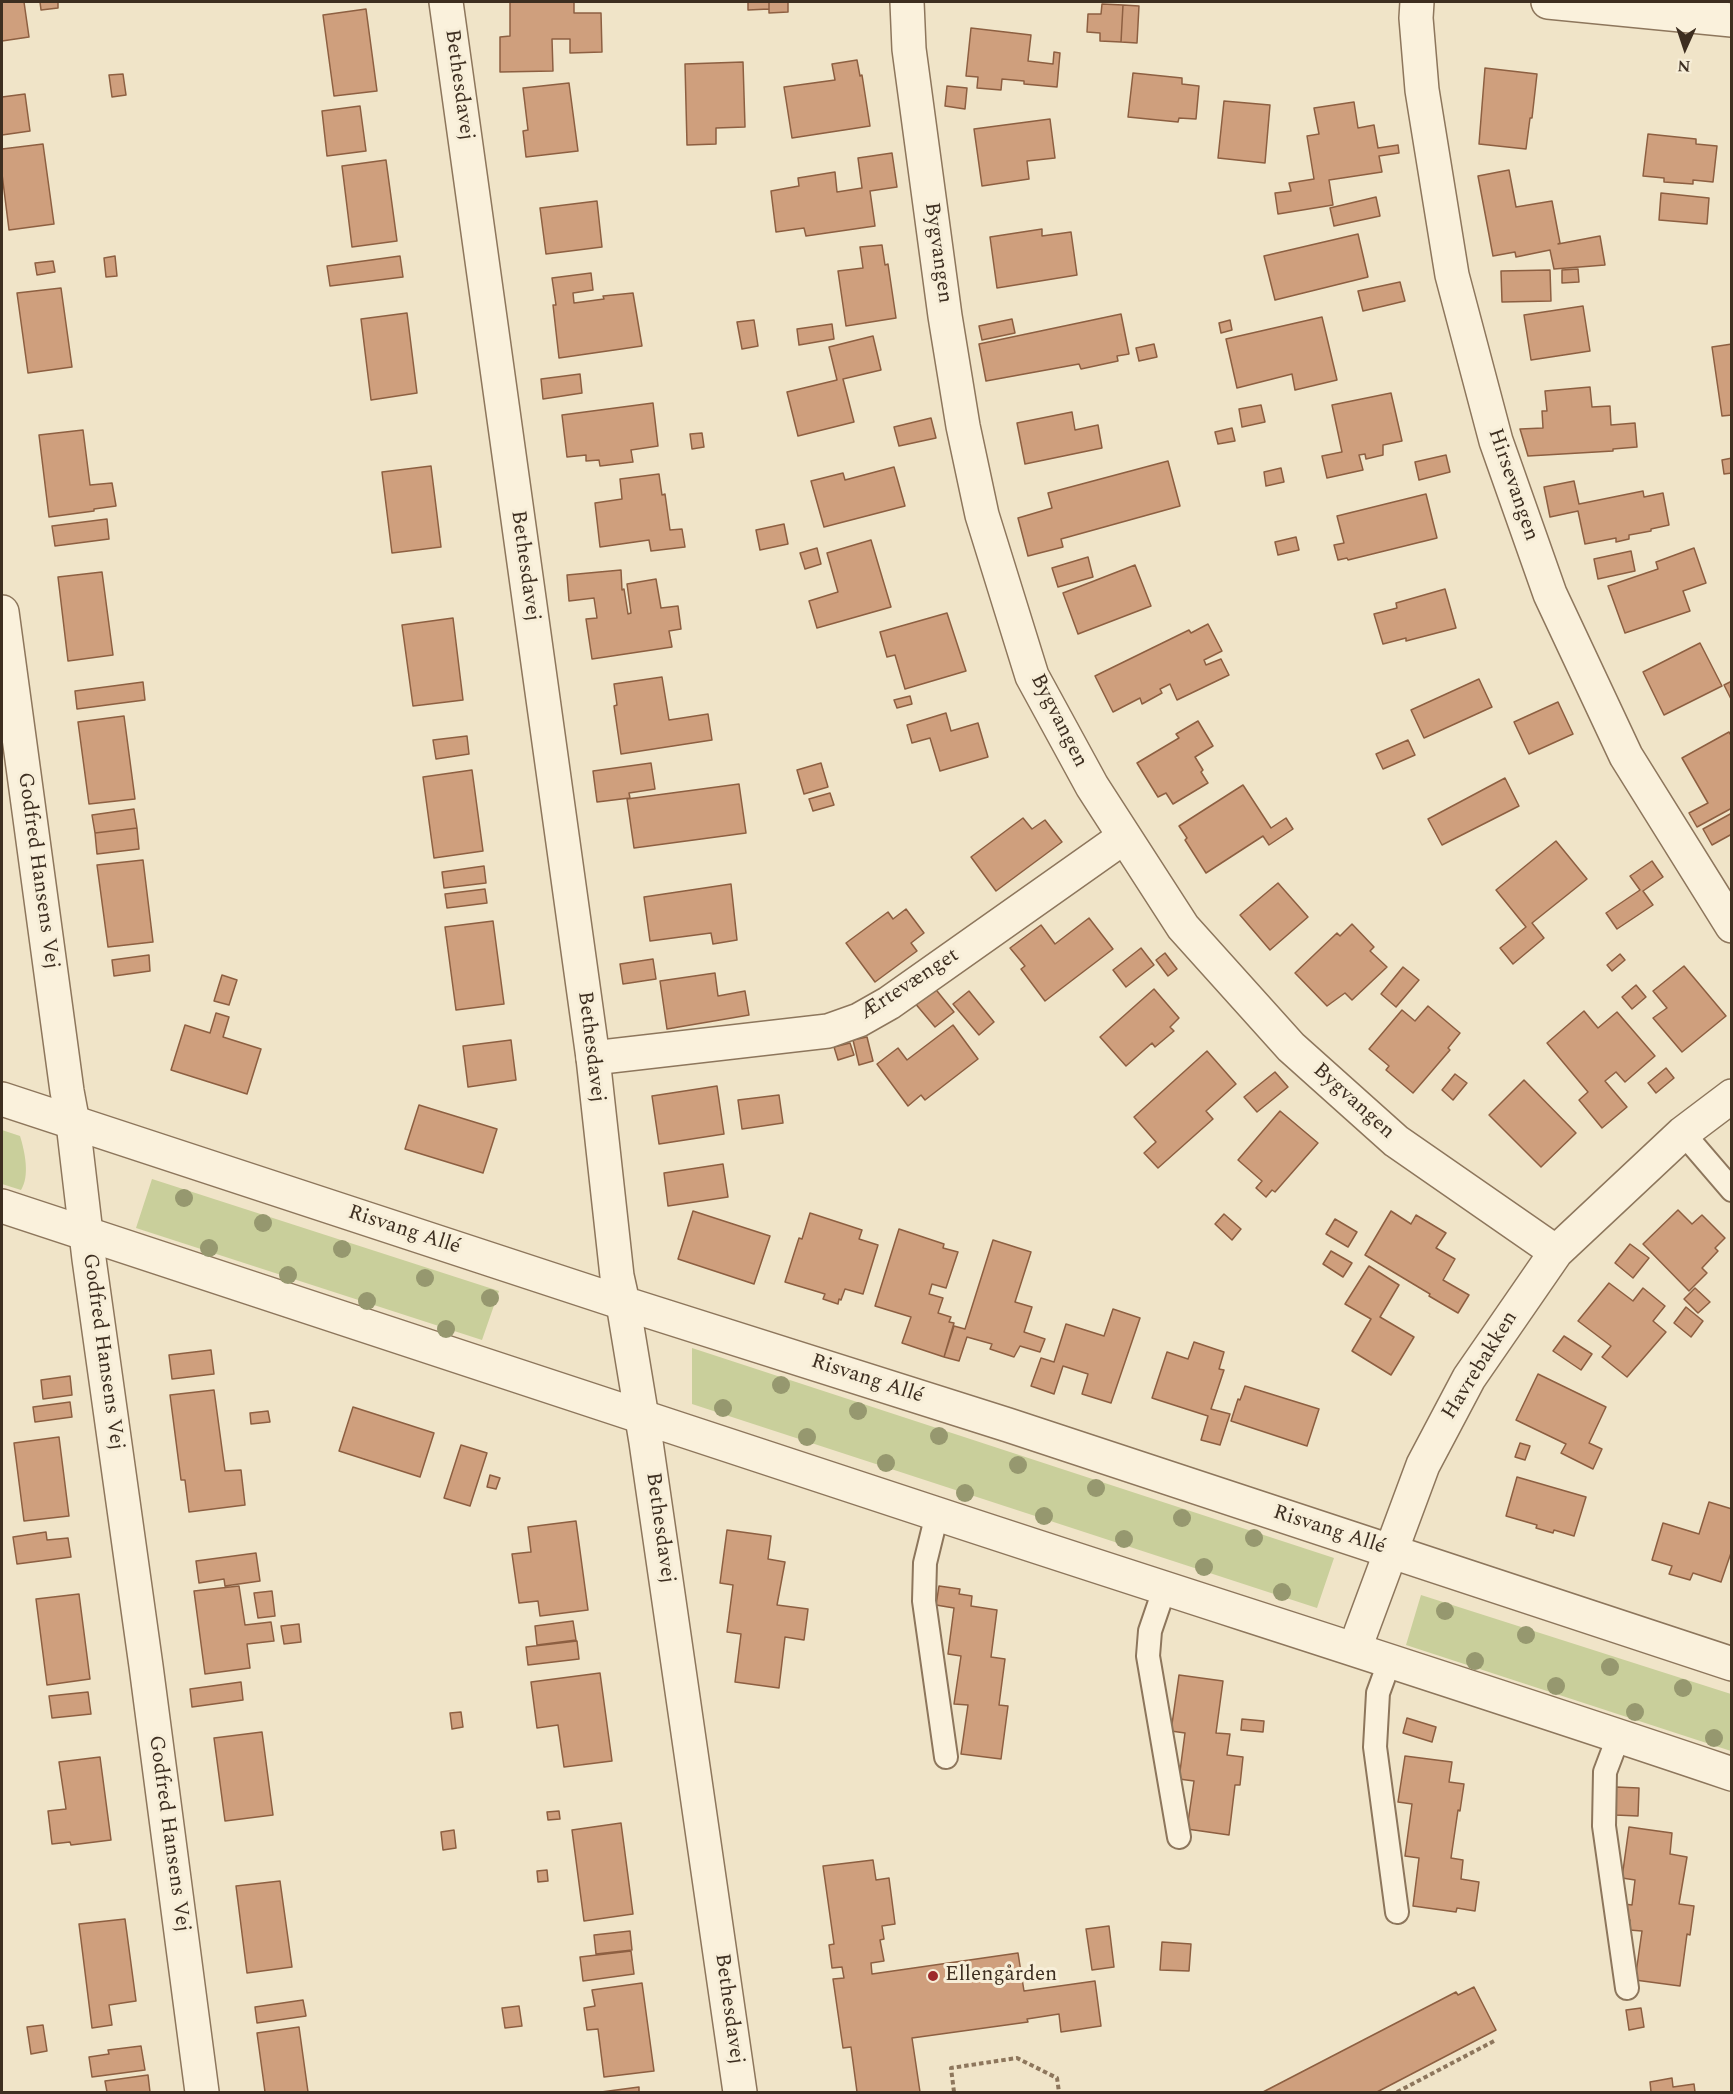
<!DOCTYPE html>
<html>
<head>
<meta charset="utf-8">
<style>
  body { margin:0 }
  #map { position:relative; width:1733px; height:2094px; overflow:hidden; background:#f0e4c8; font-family:Spectral,serif }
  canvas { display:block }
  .frame { position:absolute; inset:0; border:3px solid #3d2e20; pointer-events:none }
  .north { position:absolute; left:1655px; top:18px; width:60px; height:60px; -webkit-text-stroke:4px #f7eed8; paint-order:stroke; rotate:183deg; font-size:16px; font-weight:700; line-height:24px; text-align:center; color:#3d2e20 }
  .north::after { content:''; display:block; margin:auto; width:21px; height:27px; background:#3d2e20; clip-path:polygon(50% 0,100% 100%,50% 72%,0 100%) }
</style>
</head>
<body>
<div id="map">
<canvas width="1733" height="2094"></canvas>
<div class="frame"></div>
<div class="north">N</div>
</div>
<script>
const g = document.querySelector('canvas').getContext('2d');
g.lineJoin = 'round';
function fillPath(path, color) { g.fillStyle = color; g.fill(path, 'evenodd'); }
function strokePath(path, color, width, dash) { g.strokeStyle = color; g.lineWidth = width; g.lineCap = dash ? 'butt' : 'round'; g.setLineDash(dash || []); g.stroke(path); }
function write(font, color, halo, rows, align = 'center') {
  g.font = font + ' Spectral,serif'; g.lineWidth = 6; g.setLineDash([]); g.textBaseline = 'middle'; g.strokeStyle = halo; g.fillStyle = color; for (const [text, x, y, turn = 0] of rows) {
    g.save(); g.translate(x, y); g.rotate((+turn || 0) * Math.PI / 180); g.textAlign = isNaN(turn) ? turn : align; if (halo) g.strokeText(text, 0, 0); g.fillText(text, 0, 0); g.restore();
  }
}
const green = new Path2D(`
  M2,1130L20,1136C25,1152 30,1176 21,1190L2,1184Z
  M152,1179L499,1291L482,1340L136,1228Z
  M692,1348L1334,1558L1317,1608L692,1404Z
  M1421,1595L1731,1694V1751L1406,1645Z`);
const building = new Path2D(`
  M2,2H24L29,37L2,41Z
  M40,2H58V8L41,10Z
  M510,2H574V13H601L602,52L570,53V39H552L553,71L500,72V37L510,36Z
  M748,2H769V9L748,10Z
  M769,2H788V12L769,13Z
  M1102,4L1123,5L1121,42L1100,41V33L1087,32L1088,14H1101Z
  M1123,5L1139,6L1137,43L1121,42Z
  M366,9L377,91L334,96L323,15Z
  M971,28L1031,35L1028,61L1053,64L1054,52L1060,53L1057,87L1024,84V81L1002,79L1001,90L977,88L978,77L966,76Z
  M857,60L860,76L862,75L870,126L792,138L784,87L835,80L832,64Z
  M743,62L745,127L716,128V144L687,145L685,64Z
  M1485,68L1537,74L1532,118H1530L1526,149L1479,144Z
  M1133,73L1182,78V84L1199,86L1196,119L1179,118L1178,122L1128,117Z
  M123,74L126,95L112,97L109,75Z
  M569,83L578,151L526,157L523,131L528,130L523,88Z
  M947,86L967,88L965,109L945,106Z
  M25,94L30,131L2,135V97Z
  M1224,101L1270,105L1265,163L1218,158Z
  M1354,102L1358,128L1374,125L1378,148L1398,145L1399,153L1379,156L1382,172L1329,180L1333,205L1278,214L1275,193L1291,191L1289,183L1314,179L1307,136L1319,134L1314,108Z
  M360,106L366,151L327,156L322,111Z
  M1050,119L1055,158L1027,161L1029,179L982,186L974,129Z
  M1648,134L1696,139V144L1717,146L1713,182L1693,180V184L1664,182V178L1643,176Z
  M43,144L54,224L9,230L2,174V149Z
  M892,153L897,187L870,191L875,226L806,236L804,228L776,232L771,191L799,186L798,178L835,172L837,192L862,188L858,158Z
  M386,160L397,241L352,247L342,166Z
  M1509,170L1516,207L1552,201L1560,243L1558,244L1600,236L1605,265L1554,269L1550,250L1516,257L1515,252L1493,256L1478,176Z
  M1661,193L1709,198L1707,224L1659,220Z
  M1376,197L1380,216L1334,226L1330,208Z
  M597,201L602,247L546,254L540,208Z
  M1042,229V236L1071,232L1077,275L997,288L990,237Z
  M1358,234L1368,277L1275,300L1264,256Z
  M882,245L885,265L888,264L896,318L846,326L838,271L863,268L860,247Z
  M115,256L117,276L106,277L104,258Z
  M400,256L403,277L330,286L327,266Z
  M53,261L55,272L37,275L35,263Z
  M1578,269L1579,282L1562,283V270Z
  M1550,270L1551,301L1502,302L1501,271Z
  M591,273L593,290L573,293L574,303L604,299L603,296L633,293L642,346L559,358L553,305H556L552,278Z
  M1400,282L1405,301L1363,311L1358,291Z
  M61,288L72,367L28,373L17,293Z
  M1583,306L1590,351L1531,360L1524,315Z
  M407,313L417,393L371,400L361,319Z
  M1121,314L1129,354L1117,356L1118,361L1081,369L1079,364L986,381L979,344Z
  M1322,317L1337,380L1295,390L1292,374L1237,388L1226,339Z
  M1012,319L1015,333L982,340L979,326Z
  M754,320L758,346L742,349L737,322Z
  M1230,320L1232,330L1221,333L1219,323Z
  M832,324L834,339L799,345L797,329Z
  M873,336L881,370L843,379L854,422L798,436L787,392L837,380L829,347Z
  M1154,344L1157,357L1139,361L1136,348Z
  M1732,344V415L1722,416L1712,347Z
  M580,374L582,393L543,399L541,379Z
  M1590,387L1592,407L1610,406L1611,425L1635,423L1637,447L1613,449V451L1528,456L1520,429L1543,428L1542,411H1547L1545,391Z
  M1391,393L1402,441L1383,445V455L1366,459L1365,454L1359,455L1363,470L1327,478L1322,456L1342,452L1332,405Z
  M653,403L658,446L631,450L633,462L600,466L599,460L586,461V455L567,457L562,415Z
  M1261,405L1265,422L1242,427L1239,409Z
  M1072,412L1075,430L1098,425L1102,448L1025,464L1017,423Z
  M931,418L936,438L899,446L894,427Z
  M1232,428L1235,441L1218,444L1215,432Z
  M83,430L90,485L112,483L116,506L94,509V511L49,517L39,435Z
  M702,433L704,447L692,449L690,434Z
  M1446,455L1450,472L1419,480L1415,462Z
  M1732,458V473L1724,474L1722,460Z
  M1168,461L1180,506L1061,539L1063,547L1028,556L1018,518L1052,508L1048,493Z
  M431,466L441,547L392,553L382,472Z
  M894,467L905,506L824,527L811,481L843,473L845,480Z
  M1281,468L1284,482L1266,486L1264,472Z
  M659,474L662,495L665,494L670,530L682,529L685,547L651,551L649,540L600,547L595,503L622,499L620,479Z
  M1574,481L1579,504L1643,491L1644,497L1663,493L1669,525L1651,529V531L1629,535V539L1616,542V538L1585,544L1578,511L1550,517L1544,487Z
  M1426,494L1437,538L1348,560L1347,558L1338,560L1334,545L1344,543L1337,516Z
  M107,519L109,539L55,546L52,526Z
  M784,524L788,544L760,550L756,530Z
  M1296,537L1299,550L1278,555L1275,542Z
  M871,540L891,607L817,628L809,601L838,592L827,553Z
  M817,548L821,564L805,569L800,553Z
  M1694,548L1706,583L1683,591L1690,611L1625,633L1608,586L1658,569L1656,562Z
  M1631,551L1635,571L1598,579L1594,559Z
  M1088,557L1093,577L1058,587L1052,568Z
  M1135,565L1151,606L1078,634L1063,593Z
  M621,570L622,590L624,589L628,614L631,613L627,584L656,579L661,608L678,606L681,629L669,631L672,647L592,659L586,619L597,618L594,598L569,601L567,575Z
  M102,572L113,655L68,661L58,577Z
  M1445,589L1456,628L1406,641V638L1383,644L1374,614L1397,608L1396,603Z
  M947,613L966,671L905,689L895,655L887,657L880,632Z
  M453,618L463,700L413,706L402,625Z
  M1208,624L1222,651L1204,660L1206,665L1221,659L1229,675L1177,700L1170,684L1160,689L1162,693L1142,704L1140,698L1113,712L1095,676L1189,630L1191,633Z
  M1700,643L1722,686L1664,715L1643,672Z
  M662,677L669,720L708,714L712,740L621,754L614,706L617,705L614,684Z
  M1479,679L1492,707L1424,738L1411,710Z
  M1732,681V701L1724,685Z
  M143,682L145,700L77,709L75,691Z
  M910,696L912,704L897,708L894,700Z
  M1558,702L1573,734L1529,754L1514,722Z
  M946,713L951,731L978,723L988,757L940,771L930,738L912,743L907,725Z
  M124,716L135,799L89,804L78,722Z
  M1198,721L1213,746L1195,757L1203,770L1201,772L1208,783L1173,804L1166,793L1158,797L1137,763L1179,738L1176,734Z
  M1729,732L1732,737V808L1697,827L1689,813L1708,803L1682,758Z
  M467,736L469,754L436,759L433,740Z
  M1408,740L1415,755L1383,769L1376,754Z
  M651,763L655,789L629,793L630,798L597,802L593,771Z
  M821,763L828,787L804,794L797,770Z
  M472,770L483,851L434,858L423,777Z
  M1505,778L1519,806L1442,845L1428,819Z
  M739,784L746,833L634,848L627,799Z
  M1243,785L1271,828L1286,818L1293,829L1269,845L1263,836L1206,873L1185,840L1187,838L1179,826Z
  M830,793L834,805L813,811L809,799Z
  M134,809L137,828L95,833L92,815Z
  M1732,813V834L1712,845L1703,829Z
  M1023,818L1032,829L1045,820L1062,842L996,891L971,857Z
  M137,828L139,849L97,854L95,833Z
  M1556,841L1587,879L1532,923L1544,938L1513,964L1500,948L1526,927L1496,890Z
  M143,860L153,942L108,947L97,865Z
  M1652,861L1663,877L1643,891L1653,905L1617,929L1606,913L1640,890L1630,876Z
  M484,866L486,883L444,888L442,872Z
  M1278,883L1308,917L1270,950L1240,915Z
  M731,884L737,940L713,944L711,933L650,941L644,897Z
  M485,889L487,903L447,908L445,894Z
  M906,909L924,933L911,943L917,951L875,982L846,943L888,912L893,919Z
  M1089,918L1113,949L1045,1001L1021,969L1025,966L1010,948L1041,925L1055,944Z
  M493,921L504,1004L456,1010L445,927Z
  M1352,924L1374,947L1370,951L1387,967L1352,1000L1345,993L1327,1006L1295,973L1337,933L1340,936Z
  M1141,948L1154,965L1126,987L1113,970Z
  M1165,953L1177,969L1168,976L1156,960Z
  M1620,954L1625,960L1612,971L1607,965Z
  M149,955L150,971L114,976L112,960Z
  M653,959L656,979L623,984L620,964Z
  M1684,966L1726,1016L1682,1052L1653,1018L1667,1008L1653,991Z
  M1403,967L1419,980L1396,1007L1381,994Z
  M715,973L718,996L745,991L749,1015L667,1029L660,981Z
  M222,975L237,980L229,1005L214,1001Z
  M1636,985L1646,997L1632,1009L1622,997Z
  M933,986L954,1012L935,1027L914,1002Z
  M1154,989L1179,1018L1170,1027L1174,1031L1155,1047L1152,1043L1126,1066L1100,1037Z
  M969,991L994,1022L979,1035L953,1004Z
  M1428,1006L1460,1033L1448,1048L1450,1050L1413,1093L1386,1070L1389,1066L1369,1049L1402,1010L1415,1021Z
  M1584,1011L1598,1028L1617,1012L1655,1056L1625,1082L1616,1072L1605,1081L1627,1107L1602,1128L1579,1100L1588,1092L1547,1043Z
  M216,1013L229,1017L223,1037L261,1049L247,1094L171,1070L185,1025L210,1033Z
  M953,1025L978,1059L925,1100L921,1095L908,1106L877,1064L898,1048L907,1060Z
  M867,1037L873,1061L859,1065L853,1040Z
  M511,1040L516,1080L468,1087L463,1046Z
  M850,1043L854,1055L838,1060L834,1047Z
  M1207,1051L1236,1084L1206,1111L1213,1119L1158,1168L1144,1153L1156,1142L1134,1117Z
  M1666,1068L1674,1078L1656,1093L1648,1083Z
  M1275,1072L1288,1087L1257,1112L1244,1097Z
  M1455,1074L1467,1083L1453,1100L1442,1090Z
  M1524,1080L1576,1133L1541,1167L1489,1115Z
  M717,1086L724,1134L659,1144L652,1096Z
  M779,1095L783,1123L742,1129L738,1100Z
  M419,1105L497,1129L483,1173L405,1149Z
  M1280,1111L1318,1143L1275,1192L1272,1190L1266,1197L1256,1188L1262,1181L1238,1160Z
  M723,1164L728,1197L668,1206L664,1173Z
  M1678,1210L1692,1224L1702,1215L1725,1238L1715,1248L1718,1251L1702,1268L1707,1273L1689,1291L1643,1244Z
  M693,1211L770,1236L754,1284L678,1259Z
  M1391,1211L1411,1224L1416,1215L1446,1233L1436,1248L1455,1259L1443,1280L1469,1295L1458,1313L1429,1296L1430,1294L1365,1255Z
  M810,1213L862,1230L859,1239L878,1245L863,1294L845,1289L841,1300L839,1299L838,1304L823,1299L825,1294L785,1282L799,1238L802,1239Z
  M1224,1214L1241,1229L1232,1240L1215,1224Z
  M1335,1219L1357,1232L1348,1247L1326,1234Z
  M899,1229L944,1244L943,1248L958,1252L946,1288L932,1284L929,1294L943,1298L938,1313L951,1317L949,1322L954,1323L944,1357L902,1343L911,1317L875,1306Z
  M993,1240L1031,1252L1015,1302L1032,1307L1024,1332L1045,1339L1040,1352L1020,1346L1014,1357L990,1349L992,1344L967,1337L959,1361L944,1357L954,1326L965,1329Z
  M1630,1244L1649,1258L1633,1278L1615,1263Z
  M1331,1251L1352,1263L1343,1277L1323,1264Z
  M1369,1266L1399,1285L1380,1317L1414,1337L1391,1375L1352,1351L1371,1319L1345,1304Z
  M1609,1283L1633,1301L1643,1288L1665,1306L1653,1321L1666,1332L1627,1377L1602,1357L1611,1346L1578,1321Z
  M1695,1288L1710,1302L1698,1313L1684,1299Z
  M1686,1307L1703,1321L1691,1337L1674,1323Z
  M1113,1309L1140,1318L1111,1403L1082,1394L1088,1374L1063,1366L1054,1394L1031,1386L1041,1358L1054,1362L1066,1324L1104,1336Z
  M1564,1336L1592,1354L1581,1370L1553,1351Z
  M1194,1342L1224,1352L1219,1369L1224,1370L1211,1409L1230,1414L1220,1445L1201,1440L1208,1416L1152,1398L1167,1352L1188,1359Z
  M211,1350L214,1374L172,1379L169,1355Z
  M1538,1374L1606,1407L1589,1443L1602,1449L1593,1469L1561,1453L1566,1444L1516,1420Z
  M70,1376L72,1395L43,1399L41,1380Z
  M1245,1386L1319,1409L1307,1446L1231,1421L1238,1399L1240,1400Z
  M214,1390L225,1471L241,1470L245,1505L189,1512L185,1480H181L170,1395Z
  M70,1402L72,1417L35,1422L33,1407Z
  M353,1407L434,1433L420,1477L339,1451Z
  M268,1411L270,1422L251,1424L250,1413Z
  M59,1437L69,1516L24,1521L14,1443Z
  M1520,1443L1530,1446L1525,1460L1515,1457Z
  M461,1445L487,1453L470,1506L444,1498Z
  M490,1475L500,1478L496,1489L487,1487Z
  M1517,1477L1586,1497L1574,1536L1554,1530L1553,1533L1536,1528L1537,1525L1506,1516Z
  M1709,1502L1732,1509V1550L1721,1582L1693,1573L1690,1580L1669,1574L1672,1566L1652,1560L1663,1523L1699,1534Z
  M576,1521L588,1610L540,1616L538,1601L519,1603L512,1554L531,1552L528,1527Z
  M727,1530L771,1536L768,1559L785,1562L777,1605L808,1609L804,1640L785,1637L779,1688L735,1682L741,1634L727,1632L733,1585L720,1583Z
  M46,1532L47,1540L68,1538L71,1557L17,1564L13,1537Z
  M256,1553L260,1581L225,1586L224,1579L199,1583L196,1561Z
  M239,1586L245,1625L271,1622L274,1641L247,1644L250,1668L205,1674L194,1591Z
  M939,1586L960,1589L959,1594L972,1596L971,1606L997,1610L991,1657L1005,1659L999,1705L1008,1706L1001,1759L961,1754L968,1705L954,1704L961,1656L948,1654L954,1608L936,1605Z
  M272,1591L275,1616L258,1618L254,1593Z
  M79,1594L90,1679L47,1685L36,1599Z
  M573,1621L576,1640L537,1645L535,1626Z
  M299,1624L301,1642L284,1644L281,1626Z
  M577,1641L579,1659L528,1665L526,1647Z
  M600,1673L612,1761L564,1767L558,1725L537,1728L531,1682Z
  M1179,1675L1223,1681L1216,1733L1230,1734L1227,1755L1243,1757L1240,1785H1235L1229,1835L1187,1829L1194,1781L1179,1779L1185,1733L1171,1731Z
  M241,1682L243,1700L192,1707L190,1689Z
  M88,1692L91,1714L52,1718L49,1696Z
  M461,1712L463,1727L452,1729L450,1713Z
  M1407,1718L1436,1727L1432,1742L1403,1733Z
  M1242,1719L1264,1721L1263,1732L1241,1730Z
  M262,1732L273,1815L225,1821L214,1738Z
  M1405,1756L1452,1762L1449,1782L1464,1784L1460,1811L1458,1810L1451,1858L1463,1860L1461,1879L1479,1882L1475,1911L1457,1908L1456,1912L1413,1906L1419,1858L1405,1856L1412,1804L1398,1802Z
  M100,1757L111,1840L71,1845L70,1842L52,1844L48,1811L66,1809L59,1762Z
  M1616,1787L1639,1788L1638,1816L1615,1815Z
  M559,1811L560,1819L548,1820L547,1812Z
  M621,1823L633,1914L584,1921L572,1830Z
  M1629,1827L1672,1833L1670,1854L1687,1857L1679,1904L1694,1906L1690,1935L1687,1934L1680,1986L1635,1980L1642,1931L1629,1930L1630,1920L1622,1919L1624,1904L1632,1905L1635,1880L1622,1878Z
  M454,1830L456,1848L443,1850L441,1832Z
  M873,1860L876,1880L889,1878L895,1924L882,1926L884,1939L880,1940L884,1961L871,1963L872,1974L1018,1953L1024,1991L1095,1981L1101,2026L1061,2032L1059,2014L1027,2019L1028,2022L912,2038L920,2092H857L851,2047L843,2048L833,1979L844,1978L842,1967L832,1968L829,1945L834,1944L823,1866Z
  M547,1870L548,1881L538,1882L537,1871Z
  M280,1881L292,1967L247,1973L236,1886Z
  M125,1919L136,2001L109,2005L112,2025L92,2028L79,1924Z
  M1109,1926L1114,1967L1092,1970L1086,1929Z
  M630,1931L632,1950L596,1954L594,1935Z
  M1162,1942L1191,1944L1189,1971L1160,1970Z
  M631,1951L634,1974L583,1981L580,1957Z
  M642,1983L654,2071L604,2077L598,2029L587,2030L584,2008L595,2006L592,1990Z
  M1474,1987L1496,2030L1377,2092H1263L1456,1992L1458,1995Z
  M303,2000L306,2016L257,2023L255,2007Z
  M519,2006L522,2026L505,2028L502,2008Z
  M1641,2008L1644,2027L1629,2030L1626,2010Z
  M43,2025L47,2051L31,2054L27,2027Z
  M299,2027L308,2092H265L257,2033Z
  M141,2046L145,2070L92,2077L89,2057L109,2054L108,2050Z
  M148,2075L150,2092H107L105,2081Z
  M1672,2078L1673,2087L1694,2084L1695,2092H1651L1650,2082Z
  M639,2087V2092H601Z`);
const path = new Path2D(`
  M954,2092L951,2068L1017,2058L1057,2078L1059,2092
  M1397,2092L1496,2040`);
const service = new Path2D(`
  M1683,1133L1732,1190
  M937,1514L925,1563L924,1601L946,1757
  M1165,1587L1150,1631L1148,1656L1179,1837
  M1390,1660L1378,1693L1375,1747L1397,1912
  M1619,1735L1605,1772L1604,1826L1627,1988`);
const minor = new Path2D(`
  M907,2L909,49L945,316L963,426L982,515L1032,676L1092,786L1183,927L1291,1047L1396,1141L1556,1252
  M1417,2L1416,18L1422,90L1452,275L1496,441L1550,594L1626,756L1732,926
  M1548,2L1732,20
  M2,612L67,1091L73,1123L89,1259L146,1666L202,2092
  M593,1058L828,1031L859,1020L889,1003L1124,837
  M623,1303L646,1442L740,2092
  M1355,1648L1423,1465L1469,1378L1556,1252L1683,1133L1732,1096`);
const tertiary = new Path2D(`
  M446,2L593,1058L617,1276L623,1303
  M2,1099L623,1303L1008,1425L1732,1664
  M2,1206C312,1306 621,1411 931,1512C1198,1600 1466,1684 1732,1774`);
const trees = [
  [184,1198],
  [263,1223],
  [209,1248],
  [342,1249],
  [288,1275],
  [425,1278],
  [490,1298],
  [367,1301],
  [446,1329],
  [781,1385],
  [723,1408],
  [858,1411],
  [939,1436],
  [807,1437],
  [886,1463],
  [1018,1465],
  [1096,1488],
  [965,1493],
  [1044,1516],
  [1182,1518],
  [1254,1538],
  [1124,1539],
  [1204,1567],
  [1282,1592],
  [1445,1611],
  [1526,1635],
  [1475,1661],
  [1610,1667],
  [1556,1686],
  [1683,1688],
  [1635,1712],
  [1714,1738]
];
const markers = [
  [933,1976,6,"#9e2a2b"]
];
const streetNames = [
  ["Bethesdavej",458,85,82],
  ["Bygvangen",937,253,82],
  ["Hirsevangen",1512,485,71],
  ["Bethesdavej",524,566,82],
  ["Bygvangen",1058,721,63],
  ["Godfred Hansens Vej",37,871,82],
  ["Ærtevænget",910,985,-33],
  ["Bethesdavej",590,1047,83],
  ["Bygvangen",1353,1102,42],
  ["Risvang Allé",404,1231,18],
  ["Godfred Hansens Vej",102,1352,82],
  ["Havrebakken",1481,1366,-58],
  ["Risvang Allé",867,1380,18],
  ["Bethesdavej",659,1528,82],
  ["Risvang Allé",1329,1531,18],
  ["Godfred Hansens Vej",168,1834,82],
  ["Bethesdavej",728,2009,82]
];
const poiNames = [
  ["Ellengården",945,1976]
];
fillPath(green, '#c9cf9b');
fillPath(building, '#cf9f7d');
strokePath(building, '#8d5f41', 1.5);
strokePath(service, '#8d765c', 26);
strokePath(minor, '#8d765c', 36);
strokePath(tertiary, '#8d765c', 36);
strokePath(path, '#8d765c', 4, [4.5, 3]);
strokePath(service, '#faf1dc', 22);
strokePath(minor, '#faf1dc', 33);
strokePath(tertiary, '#faf1dc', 33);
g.fillStyle = '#96986f';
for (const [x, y] of trees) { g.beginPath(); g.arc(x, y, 9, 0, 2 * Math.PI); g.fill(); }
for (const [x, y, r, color] of markers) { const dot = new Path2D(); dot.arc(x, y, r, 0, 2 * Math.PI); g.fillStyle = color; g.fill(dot); strokePath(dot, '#f7eed8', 2); }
write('21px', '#3d2e20', '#f7eed8', streetNames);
write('21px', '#3d2e20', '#f7eed8', poiNames, 'left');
</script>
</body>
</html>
